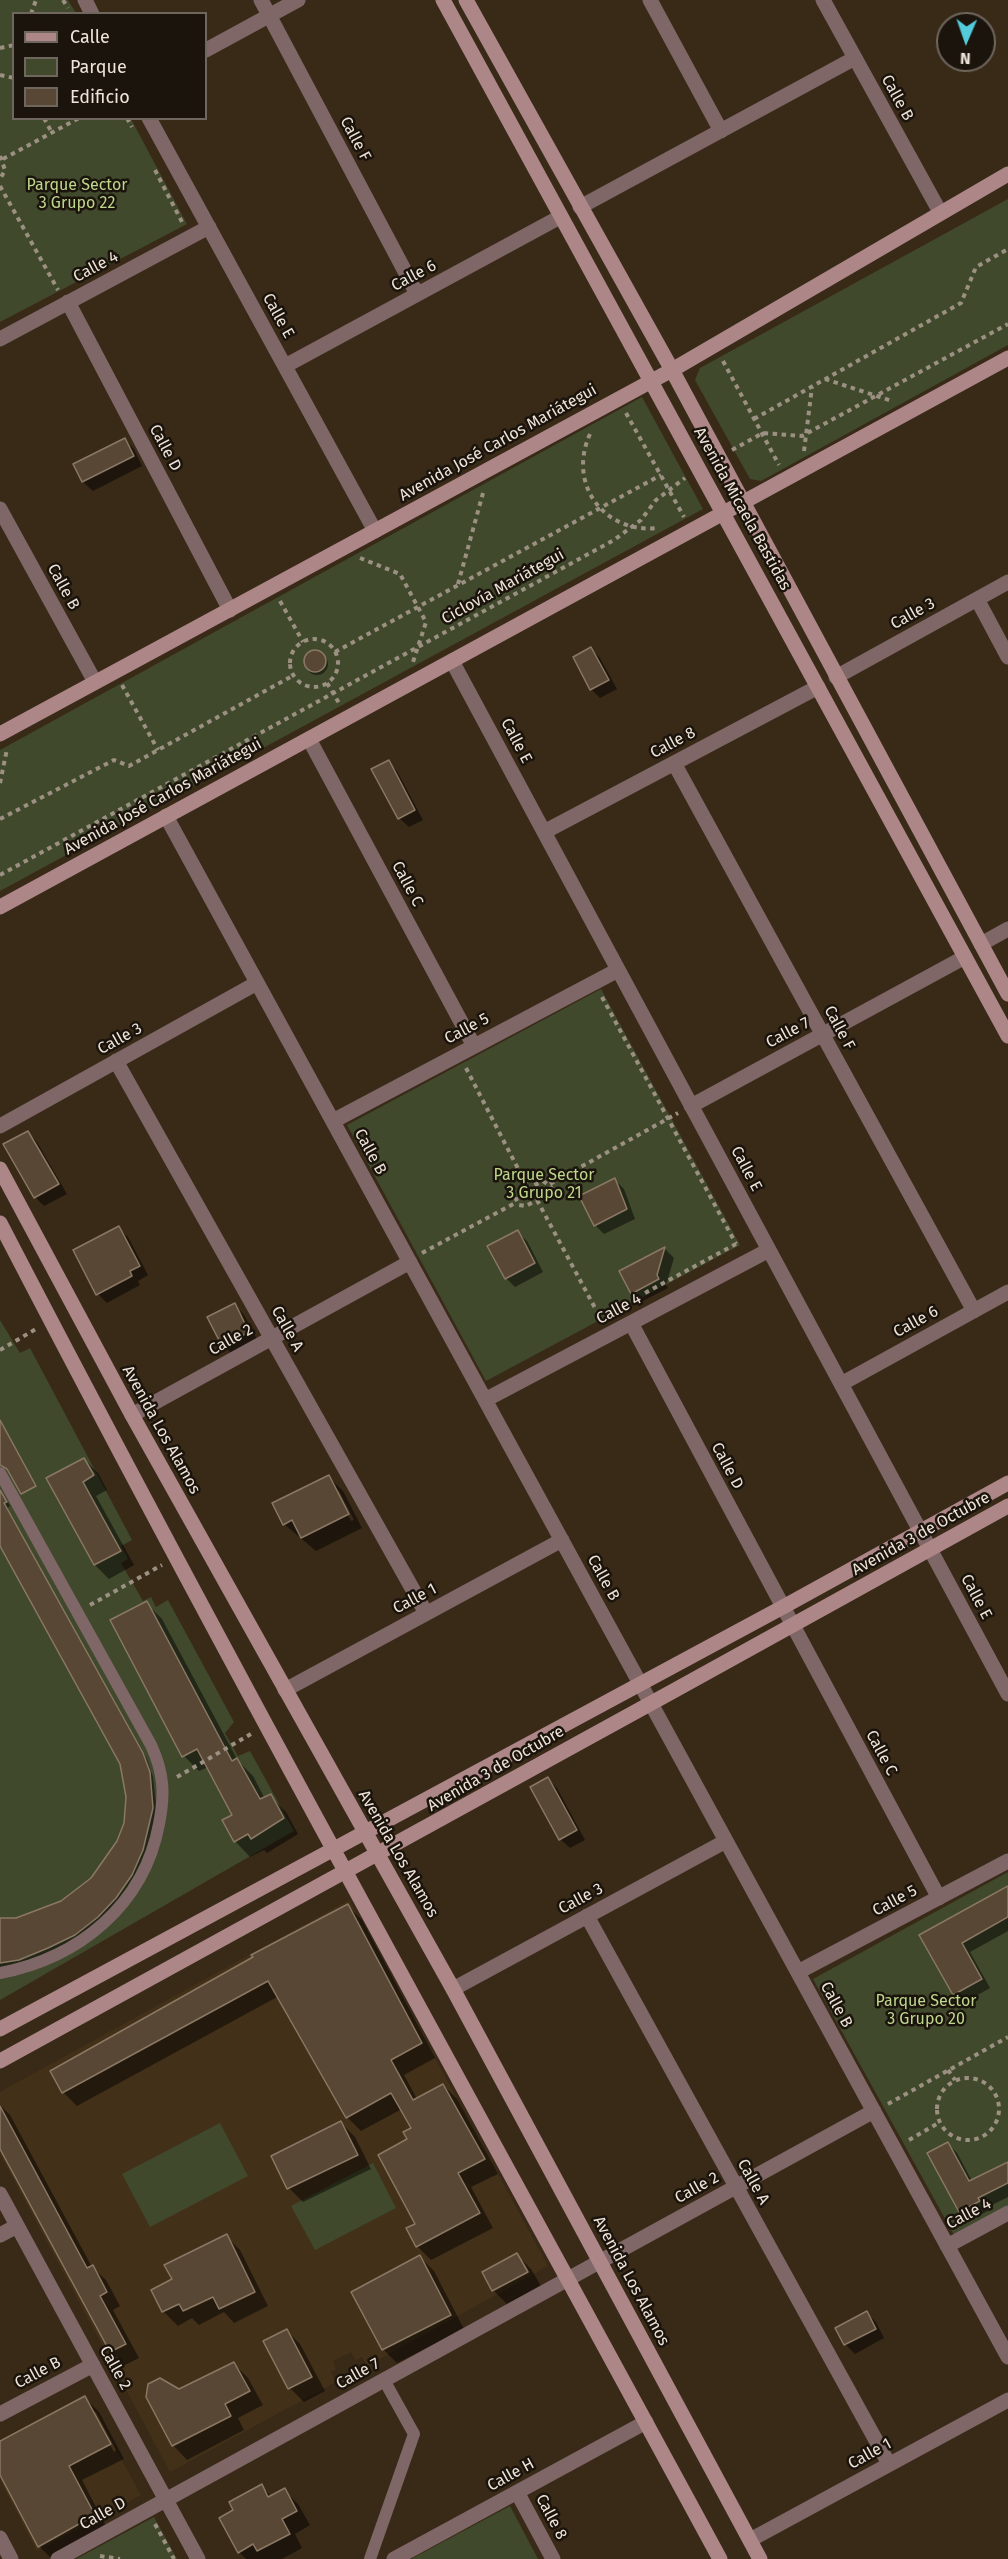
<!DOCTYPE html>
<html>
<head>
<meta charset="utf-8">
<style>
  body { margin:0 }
  #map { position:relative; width:1008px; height:2559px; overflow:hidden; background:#392a18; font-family:"Fira Sans",sans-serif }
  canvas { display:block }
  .legend { position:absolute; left:12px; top:12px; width:195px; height:108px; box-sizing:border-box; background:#1b140c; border:2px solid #6f675e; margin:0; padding:8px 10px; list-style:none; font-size:18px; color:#eee4d9 }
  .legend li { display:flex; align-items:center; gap:12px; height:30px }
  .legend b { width:30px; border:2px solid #6f675e }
  .north { position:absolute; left:936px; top:12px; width:60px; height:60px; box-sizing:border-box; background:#1b140c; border:2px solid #6f675e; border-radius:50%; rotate:182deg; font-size:16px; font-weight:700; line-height:24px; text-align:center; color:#eee4d9 }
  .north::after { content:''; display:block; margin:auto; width:21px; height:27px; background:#53cbdb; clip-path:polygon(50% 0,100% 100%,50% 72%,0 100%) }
</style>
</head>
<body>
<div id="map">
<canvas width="1008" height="2559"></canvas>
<ul class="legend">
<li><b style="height:8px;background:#ad8688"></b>Calle</li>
<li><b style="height:16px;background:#40492c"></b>Parque</li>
<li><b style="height:16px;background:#574734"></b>Edificio</li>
</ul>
<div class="north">N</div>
</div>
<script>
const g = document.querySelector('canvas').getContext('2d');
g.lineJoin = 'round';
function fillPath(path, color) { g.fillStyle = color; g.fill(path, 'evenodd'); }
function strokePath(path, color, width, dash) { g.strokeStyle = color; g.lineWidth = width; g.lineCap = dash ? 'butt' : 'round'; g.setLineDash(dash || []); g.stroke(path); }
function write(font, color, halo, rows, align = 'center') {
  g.font = font + ' "Fira Sans",sans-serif'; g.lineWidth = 5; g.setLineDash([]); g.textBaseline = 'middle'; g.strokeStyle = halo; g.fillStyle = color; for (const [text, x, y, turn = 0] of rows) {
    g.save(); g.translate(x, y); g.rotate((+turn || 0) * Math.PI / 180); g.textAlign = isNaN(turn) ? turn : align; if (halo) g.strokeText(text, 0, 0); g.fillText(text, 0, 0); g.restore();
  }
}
const built = new Path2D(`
  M349,1900L548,2266L367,2366L362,2357L356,2360L351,2352L333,2361L336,2369L331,2372L336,2382L170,2472L0,2154V2092Z
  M85,2394L141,2495L37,2551L0,2480V2440Z`);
const green = new Path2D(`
  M0,0H68L76,13L14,14V118L131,119L187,224L0,322Z
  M1008,199V345L761,481L750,479L695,380L700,368Z
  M642,397L703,509L0,891V750Z
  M601,989L740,1245L486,1381L347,1125Z
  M0,1320L20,1353L30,1348L132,1540L121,1546L128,1559L121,1563L143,1601L151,1597L156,1607L168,1600L234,1722L225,1733L238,1756L250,1751L294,1831L0,2000Z
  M1008,1872V2206L954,2235L813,1979Z
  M220,2123L248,2176L150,2227L122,2174Z
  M373,2163L396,2208L315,2250L291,2206Z
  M510,2506L538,2559H411Z
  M154,2517L177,2559H76Z`);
const shadow = new Path2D(`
  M125,440L134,449L142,466L93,491L83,482L75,465Z
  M591,649L600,658L617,689L600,698L591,689Z
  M306 664a11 11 0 1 1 22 0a11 11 0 1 1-22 0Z
  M388,762L397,771L423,820L409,827L399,818Z
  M28,1132L37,1142L67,1194L44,1206L35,1197Z
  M615,1180L624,1189L635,1219L604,1234L595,1225Z
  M118,1228L128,1237L148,1275L138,1281L140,1285L107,1303L98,1294Z
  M517,1232L527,1241L543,1272L515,1287L506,1278Z
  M665,1249L674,1258L666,1285L668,1288L641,1302L632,1293L621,1272Z
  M235,1305L244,1315L258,1341L232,1354L223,1345Z
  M84,1459L98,1473L107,1490L96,1496L134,1565L109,1579L95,1565L48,1479Z
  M329,1477L343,1491L362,1528L316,1551L284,1524ZM336,1491H339L354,1520L351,1521Z
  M0,1489L10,1506L7,1508L147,1759L153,1777L157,1813L147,1855L120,1902L79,1938L24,1963L0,1967V1919H16L40,1912L80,1891L106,1863L125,1824L128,1797L122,1764L0,1544Z
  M146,1603L162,1619L238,1761L253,1776L265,1799L270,1796L286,1812L298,1834L267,1853L264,1850L250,1857L235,1841L234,1815L208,1767L199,1771L184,1756Z
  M548,1779L557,1788L585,1840L570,1848L560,1839Z
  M1008,1887V1931L970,1952L990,1988L963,2003L954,1994L921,1935Z
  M348,1906L362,1920L435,2058L404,2075L417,2099L443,2085L457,2099L498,2174L471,2187L493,2228L431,2260L417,2246L409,2140L413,2129L402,2109L361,2131L347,2117L279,1996L77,2106L63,2092Z
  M0,2105L10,2115L92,2267L106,2280L120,2306L113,2310L139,2358L125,2365L111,2351L0,2146Z
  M341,2123L355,2137L371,2169L303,2202L289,2188L273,2156Z
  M948,2144L957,2153L972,2181L1008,2163V2197L986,2208L988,2211L970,2220L961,2211L929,2153Z
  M226,2236L240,2250L268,2306L234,2323L224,2312L199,2325L192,2318L178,2326L164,2312L153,2290L174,2280Z
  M517,2255L531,2269L541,2286L507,2304L493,2290Z
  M420,2257L434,2271L464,2329L397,2363L383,2349Z
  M866,2313L876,2322L884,2338L855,2354L845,2344L837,2328Z
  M286,2330L300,2344L325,2391L304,2402L290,2388Z
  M234,2364L248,2378L263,2405L238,2418L244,2430L187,2460L173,2445L148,2397L179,2391Z
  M85,2398L99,2412L124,2459L82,2480L108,2530L52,2559L39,2546L0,2472V2443ZM92,2412H96L116,2450L114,2452Z
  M261,2486L272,2497L284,2490L298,2504L310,2525L295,2534L302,2548L282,2559H246L239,2552L235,2511Z`);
const building = new Path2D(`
  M125,438L134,456L82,482L73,464Z
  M591,647L609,680L590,690L573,657Z
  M304 661a11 11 0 1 1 22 0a11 11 0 1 1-22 0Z
  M389,760L415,810L398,819L371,769Z
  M28,1131L59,1184L34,1198L3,1144Z
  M615,1178L627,1209L594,1226L579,1196Z
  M119,1226L140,1266L130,1271L132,1276L96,1295L73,1250Z
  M518,1230L535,1263L505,1279L487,1246Z
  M665,1247L657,1275L659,1279L631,1294L619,1271Z
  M235,1303L249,1332L222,1346L207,1317Z
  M0,1420L36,1486L21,1494L7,1469L0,1465Z
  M84,1458L94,1475L83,1482L121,1551L94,1565L46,1478Z
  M329,1475L349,1514L301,1538L292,1520L283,1525L272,1503Z
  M0,1490L7,1502L4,1503L143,1753L150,1772L153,1808L143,1850L132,1875L116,1898L98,1917L75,1935L48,1948L19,1960L0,1963V1918H16L61,1901L91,1878L117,1841L124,1823L126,1797L120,1764L0,1546Z
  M147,1601L232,1761L237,1758L260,1799L271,1794L284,1818L251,1839L248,1834L234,1842L222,1820L232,1815L197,1749L182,1757L110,1620Z
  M548,1777L577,1830L559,1840L530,1787Z
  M1008,1886V1917L962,1943L982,1979L953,1995L919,1935Z
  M348,1904L422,2043L391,2060L413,2100L443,2084L485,2159L458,2173L480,2213L416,2247L406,2228L415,2224L378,2155L407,2139L403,2132L411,2128L391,2093L346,2118L268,1981L62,2093L50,2071L253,1957L251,1955Z
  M0,2106L87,2268L93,2265L107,2292L100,2296L126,2344L110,2352L0,2149Z
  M341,2121L358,2155L287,2189L271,2156Z
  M948,2142L969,2181L1008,2162V2183L978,2198L980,2201L959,2212L927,2153Z
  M227,2234L255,2292L219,2309L213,2297L183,2311L179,2304L162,2312L151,2290L172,2279L164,2265Z
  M517,2253L528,2272L492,2291L482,2272Z
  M420,2255L451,2315L382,2350L351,2292Z
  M867,2311L876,2329L844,2345L835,2328Z
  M287,2329L312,2377L288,2389L263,2341Z
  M234,2362L250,2391L225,2404L231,2416L172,2446L146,2397L148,2384L160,2378L179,2389Z
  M85,2396L111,2444L69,2466L95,2515L38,2547L0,2475V2441Z
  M262,2484L268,2497L285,2488L297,2511L282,2519L290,2534L257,2551L253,2544L238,2553L219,2518L233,2510L229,2502Z`);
const path = new Path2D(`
  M63,0L68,8
  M31,14L36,0
  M0,48L14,45
  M0,75L14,78
  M44,118L52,133
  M127,118L132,127
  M0,156L5,170L0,179
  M3,159L79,118
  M155,170L182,222
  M0,186L58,290
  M723,361L779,465
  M825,379L892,401
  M626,413L684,517
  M754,419L961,303L976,267L1008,249
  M590,434C567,484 604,534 658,528
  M732,450L763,433L802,436L1008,324
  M804,451L812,387
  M360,558L400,574L426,622L413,662
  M458,584L483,493
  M280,601L303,642
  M290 663a24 24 0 1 1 48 0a24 24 0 1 1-48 0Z
  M335,652L661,475
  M327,683L339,703
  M122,685L158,750
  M0,783L7,749
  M0,819L114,760L129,766L294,675
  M0,875L614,540L641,520L656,500L685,478
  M602,997L736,1244
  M466,1068L528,1188
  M543,1181L551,1187L548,1194L526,1206L519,1205L516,1199L518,1193Z
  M550,1184L678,1113
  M537,1200L602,1321
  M422,1253L517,1202
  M645,1293L736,1244L740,1245
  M0,1350L36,1329
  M90,1605L162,1565
  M177,1777L251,1734
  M948,2070L955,2080
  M937 2109a31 31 0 1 1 62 0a31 31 0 1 1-62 0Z
  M888,2104L1008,2037
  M909,2140L940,2122
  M155,2524L174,2559
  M100,2556L120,2559`);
const lane = new Path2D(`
  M0,1473L151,1745C164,1773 165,1794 159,1824C144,1905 79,1958 0,1973
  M370,2559L414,2434L384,2380`);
const street = new Path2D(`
  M85,0L92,14
  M261,0L417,294
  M650,0L721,131
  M823,0L940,212
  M206,50L298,0
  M149,118L375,531
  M580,207L855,58
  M68,302L230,610
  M0,339L209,227
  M285,366L560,217
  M0,509L95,682
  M977,599L1008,657
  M452,661L1008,1694
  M836,677L1008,582
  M309,739L474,1046
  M674,763L974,1311
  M166,816L1008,2357
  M544,832L818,687
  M981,944L1008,929
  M116,1061L426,1613
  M691,1106L965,957
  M333,1121L618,970
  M0,1126L257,983
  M631,1323L939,1898
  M841,1384L1008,1292
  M485,1400L769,1250
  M132,1415L410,1262
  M285,1690L562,1540
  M587,1916L889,2464
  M798,1972L1008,1861
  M453,1989L726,1841
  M0,2194L198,2559
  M0,2235L17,2226
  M947,2246L1008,2213
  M0,2414L93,2365
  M517,2492L553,2559
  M0,2538L11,2559
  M750,2540L1008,2400
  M58,2559L874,2111
  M394,2559L646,2422`);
const secondary = new Path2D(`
  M443,0L1008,1036
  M466,0L672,370L1008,994
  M0,734L672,370L1008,174
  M0,907L1008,358
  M0,1169L132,1415L453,1989L760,2559
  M0,1223C233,1673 479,2114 720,2559
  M0,2029L783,1607L1008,1483
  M0,2061C337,1879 672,1691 1008,1506`);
const streetNames = [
  ["Calle B",897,98,61],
  ["Calle F",355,139,62],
  ["Calle 4",96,267,-28],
  ["Calle 6",414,276,-28],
  ["Calle E",278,316,61],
  ["Avenida José Carlos Mariátegui",498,443,-29],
  ["Calle D",165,448,62],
  ["Avenida Micaela Bastidas",742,509,61],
  ["Calle B",63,587,61],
  ["Ciclovía Mariátegui",503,587,-29],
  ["Calle 3",913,614,-29],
  ["Calle E",516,741,62],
  ["Calle 8",673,743,-28],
  ["Avenida José Carlos Mariátegui",163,797,-29],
  ["Calle C",407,884,62],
  ["Calle F",839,1028,62],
  ["Calle 5",467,1029,-28],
  ["Calle 7",788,1033,-28],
  ["Calle 3",120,1039,-29],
  ["Calle B",370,1152,61],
  ["Calle E",746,1169,62],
  ["Calle 4",619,1309,-28],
  ["Calle 6",916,1322,-29],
  ["Calle A",287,1329,61],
  ["Calle 2",231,1340,-29],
  ["Avenida Los Alamos",161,1430,61],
  ["Calle D",727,1466,62],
  ["Avenida 3 de Octubre",921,1534,-29],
  ["Calle B",603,1578,61],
  ["Calle E",976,1597,62],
  ["Calle 1",415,1599,-28],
  ["Calle C",881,1753,62],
  ["Avenida 3 de Octubre",496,1769,-30],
  ["Avenida Los Alamos",398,1854,60],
  ["Calle 3",581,1899,-28],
  ["Calle 5",895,1901,-28],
  ["Calle B",836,2005,61],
  ["Calle A",753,2182,61],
  ["Calle 2",697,2188,-29],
  ["Calle 4",969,2214,-28],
  ["Avenida Los Alamos",631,2281,62],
  ["Calle 2",115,2368,61],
  ["Calle B",38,2373,-28],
  ["Calle 7",358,2374,-29],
  ["Calle 1",870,2454,-29],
  ["Calle H",511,2475,-29],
  ["Calle D",103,2514,-29],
  ["Calle 8",551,2517,62]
];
const parkNames = [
  ["Parque Sector",77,186],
  ["3 Grupo 22",77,204],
  ["Parque Sector",544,1176],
  ["3 Grupo 21",544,1194],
  ["Parque Sector",926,2002],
  ["3 Grupo 20",926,2020]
];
fillPath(built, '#433018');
fillPath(green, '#40492c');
fillPath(shadow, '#0007');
fillPath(building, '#574734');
strokePath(building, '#8a7864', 1.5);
strokePath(path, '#9c9082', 4, [4.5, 4.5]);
strokePath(lane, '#7f6667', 12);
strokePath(street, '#7f6667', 15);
strokePath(secondary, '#ad8688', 15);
write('16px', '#eee4d9', '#1b140c', streetNames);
write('16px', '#bed78c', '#1b140c', parkNames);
</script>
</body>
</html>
